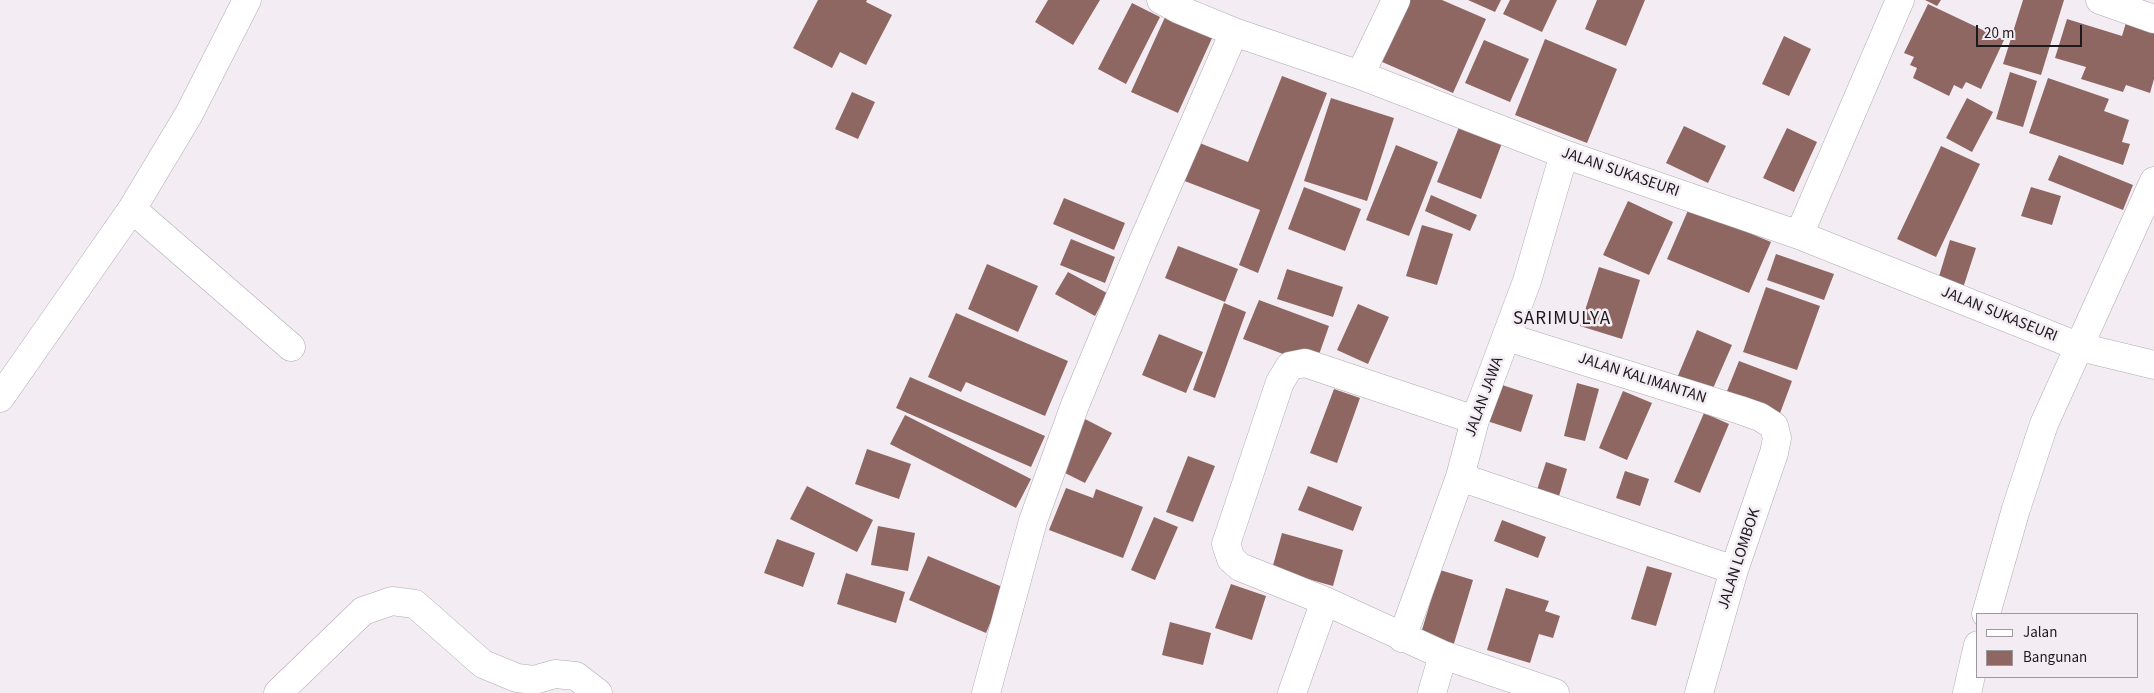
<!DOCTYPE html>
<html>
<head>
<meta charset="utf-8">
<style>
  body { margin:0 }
  #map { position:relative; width:2154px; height:693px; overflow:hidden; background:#f3ecf3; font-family:"Source Sans 3",sans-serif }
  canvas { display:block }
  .legend { position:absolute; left:1976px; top:613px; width:162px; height:65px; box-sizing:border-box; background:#f3ecf3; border:1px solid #9d989d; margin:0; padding:6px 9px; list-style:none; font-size:15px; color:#1c191c }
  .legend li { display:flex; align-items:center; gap:10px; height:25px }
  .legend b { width:25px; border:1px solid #9d989d }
  .scale { position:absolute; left:1976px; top:25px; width:106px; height:22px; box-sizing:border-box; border:2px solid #1c191c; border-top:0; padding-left:6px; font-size:15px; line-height:18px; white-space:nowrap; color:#1c191c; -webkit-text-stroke:4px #f3ecf3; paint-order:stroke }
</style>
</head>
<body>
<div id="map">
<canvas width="2154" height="693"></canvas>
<ul class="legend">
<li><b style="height:6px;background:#fff"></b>Jalan</li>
<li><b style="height:14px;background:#8f6762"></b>Bangunan</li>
</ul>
<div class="scale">20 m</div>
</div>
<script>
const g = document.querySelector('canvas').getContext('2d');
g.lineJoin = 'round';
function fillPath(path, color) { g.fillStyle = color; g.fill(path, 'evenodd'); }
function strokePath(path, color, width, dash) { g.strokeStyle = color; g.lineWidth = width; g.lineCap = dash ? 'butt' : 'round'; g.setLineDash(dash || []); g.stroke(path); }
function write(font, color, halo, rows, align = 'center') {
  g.font = font + ' "Source Sans 3",sans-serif'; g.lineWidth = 5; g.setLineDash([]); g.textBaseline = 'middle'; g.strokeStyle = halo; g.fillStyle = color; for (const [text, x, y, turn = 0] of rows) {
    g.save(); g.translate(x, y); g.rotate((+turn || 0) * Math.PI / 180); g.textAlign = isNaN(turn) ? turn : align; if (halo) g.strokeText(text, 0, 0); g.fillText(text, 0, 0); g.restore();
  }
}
const building = new Path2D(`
  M818,0H867L866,2L892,15L866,65L840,52L832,68L793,48Z
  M1048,0H1100L1073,45L1035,22Z
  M1407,0H1442L1486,19L1453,93L1380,61Z
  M1468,0H1501L1495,12Z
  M1510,0H1557L1542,32L1503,14Z
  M1597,0H1645L1626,46L1585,29Z
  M1925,0H1941L1937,6Z
  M2023,0H2064L2041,75L2003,64Z
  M1132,3L1160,17L1126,84L1098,69Z
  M1928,4L2004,40L1981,89L1966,82L1962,89L1954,85L1949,96L1913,78L1917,68L1910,65L1914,57L1904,53Z
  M1166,15L1213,36L1178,113L1131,92Z
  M2128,16L2154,24V79L2150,93L2126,85L2123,92L2081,79L2086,67L2055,58L2067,19L2122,36Z
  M1784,36L1811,49L1789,96L1762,84Z
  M1545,39L1617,69L1587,143L1515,115Z
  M1484,40L1529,59L1510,102L1465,83Z
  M2010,72L2037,81L2023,127L1996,119Z
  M1282,76L1327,93L1258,273L1239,265L1260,210L1182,180L1197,142L1248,162Z
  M2048,78L2109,99L2104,111L2129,120L2122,142L2130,144L2123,165L2029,133Z
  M852,92L875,102L858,139L835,129Z
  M1331,98L1394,118L1367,201L1304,181Z
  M1967,98L1993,112L1972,152L1946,138Z
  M1684,126L1726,146L1708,183L1666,163Z
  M1459,127L1502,143L1481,199L1437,182Z
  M1787,128L1817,142L1794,192L1763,178Z
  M1396,145L1438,162L1409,236L1366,220Z
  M1941,146L1980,164L1936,257L1897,239Z
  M2059,155L2133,185L2123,210L2048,180Z
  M1304,187L1361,209L1345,251L1288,229Z
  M2031,187L2061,196L2052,225L2021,216Z
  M1431,195L1477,215L1470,231L1425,211Z
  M1064,198L1125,223L1114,250L1053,224Z
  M1628,201L1673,222L1649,275L1603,255Z
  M1689,208L1771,242L1749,293L1667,259Z
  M1422,225L1453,234L1437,285L1406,276Z
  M1071,239L1115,257L1105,283L1060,265Z
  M1950,240L1976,248L1962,291L1937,283Z
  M1178,246L1238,269L1225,302L1165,278Z
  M1776,254L1834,274L1824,300L1767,280Z
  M987,264L1038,286L1018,332L968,309Z
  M1599,267L1640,280L1622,339L1580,326Z
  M1287,269L1343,287L1333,317L1277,299Z
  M1068,272L1107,293L1095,316L1055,294Z
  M1766,287L1820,306L1797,370L1743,352Z
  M1259,300L1329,326L1315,366L1243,339Z
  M1224,303L1246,312L1215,398L1193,390Z
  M1358,304L1389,317L1368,364L1337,350Z
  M956,313L1068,361L1045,416L966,382L961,392L928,377Z
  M1697,330L1732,345L1711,393L1677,378Z
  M1159,334L1203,352L1186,393L1142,375Z
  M1739,361L1792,381L1779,416L1725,396Z
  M910,377L1045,436L1031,467L896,408Z
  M1577,383L1599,389L1585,441L1564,436Z
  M1499,384L1533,395L1521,432L1487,421Z
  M1334,389L1360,398L1337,463L1310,453Z
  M1623,391L1652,403L1627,460L1599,448Z
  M1704,413L1729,424L1700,493L1674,482Z
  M905,415L1031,479L1016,508L890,444Z
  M1085,419L1112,433L1085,483L1059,470Z
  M867,449L911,464L899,499L855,484Z
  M1188,456L1215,466L1193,522L1166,512Z
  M1546,462L1567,469L1557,503L1535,496Z
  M1625,471L1649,479L1640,506L1616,498Z
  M807,486L873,520L857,552L790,519Z
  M1308,486L1362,507L1353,531L1298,510Z
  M1066,488L1093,498L1096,489L1143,507L1123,558L1049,530Z
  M1154,517L1178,527L1155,580L1131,570Z
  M1502,520L1546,537L1538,558L1494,541Z
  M878,526L915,533L908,571L871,565Z
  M1282,533L1343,550L1333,586L1272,569Z
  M777,539L815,553L803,587L764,573Z
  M928,556L1005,588L986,633L909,600Z
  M1647,566L1672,573L1656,626L1631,619Z
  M1440,570L1473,580L1452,650L1419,640Z
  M846,573L905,592L896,623L837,604Z
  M1231,584L1266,596L1252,640L1215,628Z
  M1506,588L1549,601L1545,611L1560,616L1553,638L1539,634L1530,663L1487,650Z
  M1170,622L1211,633L1203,665L1162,655Z`);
const street = new Path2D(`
  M1161,0L1178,9L1234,32L1360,75L1564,154L1799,235L2080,347L2154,365
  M2100,0L2154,19
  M1360,75L1396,0
  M132,209L291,347
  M1799,235L1900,0
  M1507,337L1740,410L1760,417L1774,426L1777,438L1774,453L1734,570L1699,693
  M0,398L132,209L189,114L247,0
  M1475,420L1305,363L1290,366L1280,382L1226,544L1231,559L1240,567L1325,601L1443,655L1555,693
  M1460,477L1734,570
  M1986,614L2016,509L2044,424L2154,181
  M1402,638L1460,477L1475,420L1527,281L1564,154
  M278,693L363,611L392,601L415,604L483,664L517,678L534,680L555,674L576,676L598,693
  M986,693L1033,521L1075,405L1141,246L1234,32
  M1292,693L1325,601
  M1432,693L1443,655
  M1967,693L1978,645`);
const streetNames = [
  ["JALAN SUKASEURI",1620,173,19],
  ["JALAN SUKASEURI",1999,315,22],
  ["JALAN KALIMANTAN",1642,379,18],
  ["JALAN JAWA",1485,397,-70],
  ["JALAN LOMBOK",1740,559,-72]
];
const quarterNames = [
  ["SARIMULYA",1562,320]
];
fillPath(building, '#8f6762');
strokePath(street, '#b1aab1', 29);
strokePath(street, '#fff', 28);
write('16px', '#1c191c', '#f3ecf3', streetNames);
g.letterSpacing = '1px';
write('19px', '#1c191c', '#f3ecf3', quarterNames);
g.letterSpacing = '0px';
</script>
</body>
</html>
